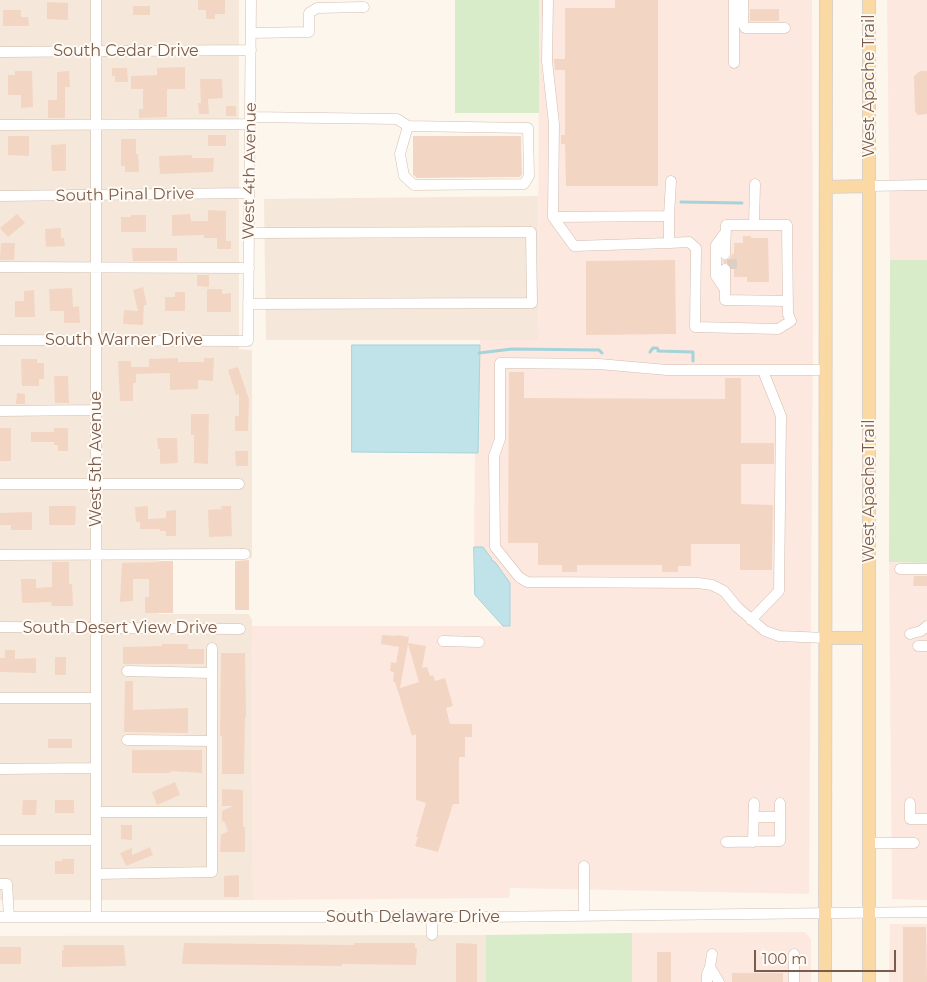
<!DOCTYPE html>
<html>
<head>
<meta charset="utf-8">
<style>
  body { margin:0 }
  #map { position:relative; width:927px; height:982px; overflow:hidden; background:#fdf6ec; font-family:Montserrat,sans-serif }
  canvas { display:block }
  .scale { position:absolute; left:754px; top:950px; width:142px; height:22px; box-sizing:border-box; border:2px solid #7a5c4d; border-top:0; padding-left:6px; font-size:15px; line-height:18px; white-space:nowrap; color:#7a5c4d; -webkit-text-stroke:4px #fffaf3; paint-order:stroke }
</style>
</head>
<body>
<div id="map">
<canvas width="927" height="982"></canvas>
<div class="scale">100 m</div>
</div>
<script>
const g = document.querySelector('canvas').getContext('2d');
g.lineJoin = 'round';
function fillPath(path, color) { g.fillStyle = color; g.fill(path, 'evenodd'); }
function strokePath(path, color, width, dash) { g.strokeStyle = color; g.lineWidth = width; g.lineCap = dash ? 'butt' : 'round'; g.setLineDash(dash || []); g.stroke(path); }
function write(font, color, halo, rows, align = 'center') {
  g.font = font + ' Montserrat,sans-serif'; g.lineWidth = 4; g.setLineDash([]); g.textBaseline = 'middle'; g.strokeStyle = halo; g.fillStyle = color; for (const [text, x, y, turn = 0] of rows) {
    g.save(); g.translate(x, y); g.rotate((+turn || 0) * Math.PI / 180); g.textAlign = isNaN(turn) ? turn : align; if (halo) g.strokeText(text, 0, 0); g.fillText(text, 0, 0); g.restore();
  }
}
const residential = new Path2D(`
  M0,0H239V349L252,350V558H159V614H249L252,620L253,900H0Z
  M538,196V340H266L264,199Z
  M486,935V982H0V936Z`);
const commercial = new Path2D(`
  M539,0H812L813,332L809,894L510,888L509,898L253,900L252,626H510L493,563L483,548L474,547L475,453L478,452L480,340H538Z
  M887,0H927V260H890Z
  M889,562L927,563V900L892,899Z
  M890,924H927V982H889Z
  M805,932L811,939V982H632V933Z`);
const green = new Path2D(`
  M455,0H539V113H455Z
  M890,260H927V563L889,562Z
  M632,933V982H486V935Z`);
const water = new Path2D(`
  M352,345H480L478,453L352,452Z
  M474,547H483L492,559L491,560L495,562L510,583V626H503L475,595Z`);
const stream = new Path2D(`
  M681,202L742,203
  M658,351L693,352V361
  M650,352L653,348H657L659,351
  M479,353L512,349L599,350L602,353`);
const building = new Path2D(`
  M198,0H225V14H215V19H206V10H198Z
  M615,0H658V186H566L565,144H561V135H565V70H555L554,61V59H565V8H615Z
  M47,2L68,3V20L47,19Z
  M133,6H150V15H133Z
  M750,9H779V21H750Z
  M3,10H21V17H28L29,26H3Z
  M185,67V89H167V117L139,118V109H143V89H131V76L157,75V68Z
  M112,68H127L128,82H115V76H112Z
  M15,71H32L33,107L21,108V95H8V75H15Z
  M69,71L70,87H65V118H48V100H57V72Z
  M920,71H927V114L918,115L915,111L914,76Z
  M200,79H222L223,98L208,99L209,114H199L198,103H201Z
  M226,106H236V116H226Z
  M208,135H226V146H208Z
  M8,136H29V156L8,155Z
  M413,136H521L522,174L520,177L417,178L413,175Z
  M121,139H136V154H138L139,172H125V166H121Z
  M66,144V171H52L51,145Z
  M192,155V158H214L213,172L160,174L159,156Z
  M208,210L226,211V241H231V249H217V238H204V235L172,236V215L190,214L191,221H208Z
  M17,214L25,223L8,237L0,228Z
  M131,215H146V232H121V217H131Z
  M61,228V238H64L65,246L46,247L45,229Z
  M743,236H751V238H768L769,282H747V277H734V269H732L729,263H723V260H729L732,254H734V243H743Z
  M1,243H15L14,260H0Z
  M132,248H177V261H133Z
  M675,260L676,334L586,335V261Z
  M197,275H209V287L197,286Z
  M143,287L147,305H144L143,325L123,324L124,310L138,311L133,290Z
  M72,288L73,307L79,306L80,323H64V311H50L49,289Z
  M207,289H222V294L231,293V312H207Z
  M34,290L35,317H15V301H24V291Z
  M175,292H185V311H165V297H175Z
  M178,358V362H204V358H214L213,381L198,380V389L170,390V373L136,374V383H133V401H120L118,361H131V367H149V359Z
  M21,359H37V363H44V379H39V386H22Z
  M238,367L249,399L248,431H235V416H239V394L236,395L228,370Z
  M509,372H524V398L725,399V378H741V443H774V464H741V504L773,505L772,570H740V544H691V566H678V572H662V565H577V572H562V565H538V543H508Z
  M54,376H68L69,403H55Z
  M17,393L25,394V404H16Z
  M191,414H209L208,464L194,463V435H191Z
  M0,428H11V461H0Z
  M54,428H68V451H58V445H54V442H31V432H54Z
  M157,438H177L178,463L160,464V449H158Z
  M235,451H248V466H236Z
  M49,506H76L75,525H49Z
  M148,506V519L166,518V511L176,510V536H166V531H160V529H140V522H136L135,507Z
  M221,506H231L232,536L209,537L208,510L222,509Z
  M32,512V530H11V525H0V513Z
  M249,560V610H235V561Z
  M159,561H173V613H145V597H149V579H133V601L120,602L122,563L159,562Z
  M52,562H69V584H72L73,606H52L51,602L22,603L21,579H36V588L52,587Z
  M914,576H927V586H913Z
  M382,635L397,636V635L409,637L408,643L426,646L422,668L427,667L430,676L433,675L435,681L445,678L453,706L446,708L450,724H472V737H465V757H459V804H453L438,852L415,846L418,837H416L426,803L416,800V734L412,736L395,682H393L394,672L390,671L391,662L396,663L399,647L381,644ZM408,644L419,682L400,688Z
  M162,644H188V649H204V664H123V647L162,646Z
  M5,650H15V659L36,658V673L0,672V658H5Z
  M221,653H245L246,717H245L244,774H222V736H220Z
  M55,657H66V675H55Z
  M125,681H133V710L188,708V733L124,732Z
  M48,739H72V748H48Z
  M132,750H202V773L170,771L171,773H132Z
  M175,782L180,795L157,805L152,792Z
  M222,789L243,790V827H245V852H220L221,835L228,831L224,821L222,822V811L233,806H222Z
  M23,800H37L36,815H22Z
  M55,800H74V813H55Z
  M121,825H132V840L121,839Z
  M150,847L153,855L126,866L120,853L132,848V855Z
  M62,859H74V874H55V861H62Z
  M239,875V897H224V876Z
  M903,927H926L927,982H903Z
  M184,943L354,945V943H415V948H417L416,965L342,964V966L182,964Z
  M456,943L477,944V982H456Z
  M63,945H124L126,966L62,967V950H64Z
  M0,947H21V964H0Z
  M657,952H671V982H657Z
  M732,973H783V982H732Z`);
const minorTunnel = new Path2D(`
  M732,269V254`);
const minor = new Path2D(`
  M548,0L547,61L554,124L553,217L574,246L669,243V216L671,181
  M743,0V24L745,28H785
  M251,33L309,32V13L317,8L364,7
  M0,52L251,50
  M734,63V0
  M250,117L397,119L408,126L528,128L529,176L524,184L414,185L404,176L400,154L408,126
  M0,125L250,124
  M869,186L927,185
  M0,196L249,193
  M553,217L669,216
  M754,224L755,184
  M669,243L689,242L696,248L695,327L778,329L791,321L788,314L787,225H726L725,254
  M0,267L249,268
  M725,269V300L788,301
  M724,288L716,276V245L725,233
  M248,304L532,303L531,232L249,233
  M0,340L248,341L251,0
  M0,411L96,410
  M0,484H239
  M0,555L245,554
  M900,569H927
  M751,620L779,591L781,416L763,371
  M0,627L240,629
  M910,634L921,631L927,626
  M826,638L779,636L765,631L737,607L724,591L712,585L698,583L527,582L519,577L495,547L494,456L500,439V363L599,364L667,370H826
  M443,641L479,642
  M918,646H927
  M127,671L212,673
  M0,698H96
  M127,740L212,741
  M0,769L96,768
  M910,803V819H927
  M96,812H212
  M754,817H780
  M0,840H96
  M726,842L780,841V803
  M753,842L754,803
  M868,843H914
  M584,866V915
  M96,874L212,872V648
  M0,884H7L9,917
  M0,917H478L927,912
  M96,917V0
  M432,917V935
  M712,954L710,967L719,982
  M794,954V982
  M707,982V974L710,967`);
const major = new Path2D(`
  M869,0V982
  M826,187L869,186
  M826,638H868
  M825,982L826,0`);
const streetNames = [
  ["South Cedar Drive",126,51],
  ["West Apache Trail",869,86,-90],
  ["West 4th Avenue",250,171,-89],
  ["South Pinal Drive",125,195,-1],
  ["South Warner Drive",124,340],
  ["West 5th Avenue",96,459,-90],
  ["West Apache Trail",869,491,-90],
  ["South Desert View Drive",120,628],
  ["South Delaware Drive",413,917]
];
fillPath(residential, '#f5e8da');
fillPath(commercial, '#fde8e0');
fillPath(green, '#d8ecc9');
fillPath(water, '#bfe3e8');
strokePath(water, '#a5d3da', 1);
strokePath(stream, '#a5d3da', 3);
fillPath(building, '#f3d5c3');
strokePath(minorTunnel, '#dcd0c4', 10, [10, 5]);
strokePath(minor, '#d1beb0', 11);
strokePath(major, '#dad1cd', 14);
strokePath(minor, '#fff', 10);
strokePath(major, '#fbd9a5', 12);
write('16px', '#7a5c4d', '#fffaf3', streetNames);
</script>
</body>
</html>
